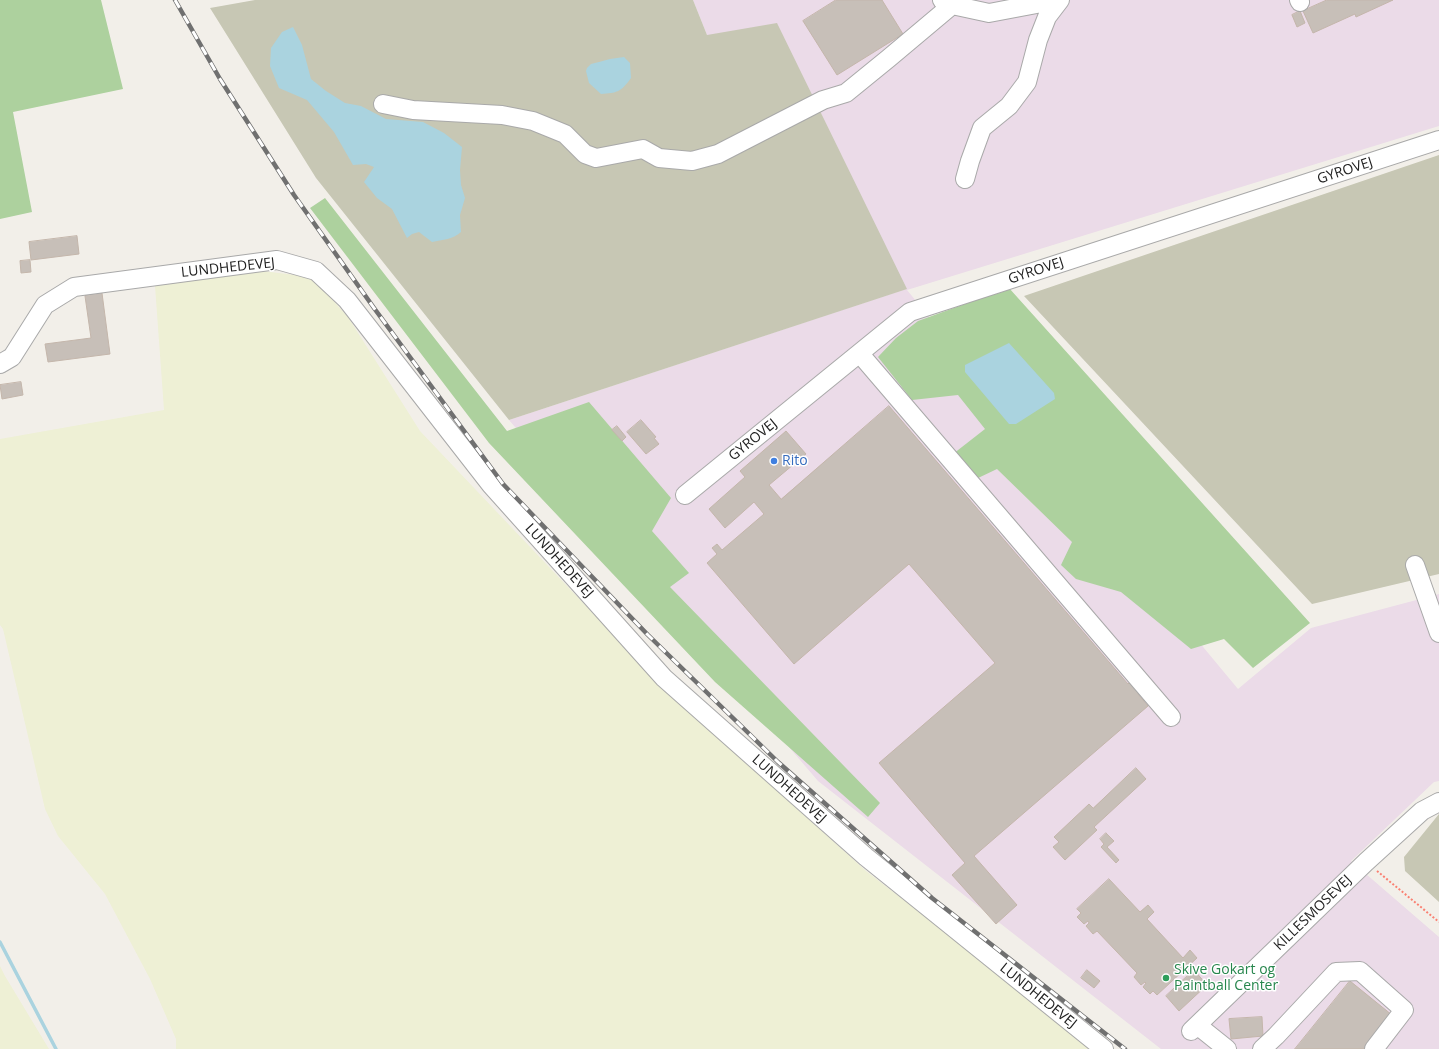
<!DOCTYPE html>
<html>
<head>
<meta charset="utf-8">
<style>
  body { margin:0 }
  canvas { display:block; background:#f2efe9 }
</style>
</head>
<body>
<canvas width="1439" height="1049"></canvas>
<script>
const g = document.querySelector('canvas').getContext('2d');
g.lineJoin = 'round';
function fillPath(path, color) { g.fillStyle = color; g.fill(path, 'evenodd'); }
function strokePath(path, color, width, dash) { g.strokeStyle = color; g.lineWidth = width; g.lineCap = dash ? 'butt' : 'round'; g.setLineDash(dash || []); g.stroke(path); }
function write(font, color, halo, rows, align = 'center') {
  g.font = font + ' "Open Sans",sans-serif'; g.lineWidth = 3; g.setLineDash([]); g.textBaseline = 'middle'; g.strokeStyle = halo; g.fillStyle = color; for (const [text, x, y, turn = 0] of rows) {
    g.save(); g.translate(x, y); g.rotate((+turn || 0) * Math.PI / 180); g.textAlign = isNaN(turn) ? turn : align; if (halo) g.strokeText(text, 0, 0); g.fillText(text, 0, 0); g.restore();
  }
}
const industrial = new Path2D(`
  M693,0H1439V126L907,290L1238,689L1311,628L1439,594V781L1434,782L1351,861L1439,937V1049H1161L818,781L509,420L906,289L707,35Z`);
const construction = new Path2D(`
  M255,0H693L707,35L777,23L907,289L509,420L316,178L210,8Z
  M1439,155V574L1312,604L1024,296Z
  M1439,814V902L1405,871L1404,857Z`);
const farmland = new Path2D(`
  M262,271L312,277L348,317L420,431L662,686L866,871L974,954L1091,1049H176V1039L150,979L105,894L58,836L45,809L3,629L0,625V439L164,410L155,286Z
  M0,966L5,976L49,1049H0Z`);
const forest = new Path2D(`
  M0,0H101L123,89L13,112L32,212L0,219Z
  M325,198L507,431L589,402L671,498L652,531L689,573L670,587L880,803L868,817L715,682L489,443L310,208Z
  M1009,288L1310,623L1253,668L1224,639L1191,649L1121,592L1076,579L1061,565L1072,542L997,469L976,479L953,454L985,429L958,395L912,400L878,357L896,338L918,321Z`);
const water = new Path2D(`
  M293,27L302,45L311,79L326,91L345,103L361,106L386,119L423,122L444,133L462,147L460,170L461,185L465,198L460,215L461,232C454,239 442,240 432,242L419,232L412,234L407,238L392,209L377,198L364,182L374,167L366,164L353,165L334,132L307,100L279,88L270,66L271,48L282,32Z
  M624,57L630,63L631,78C621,92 617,93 601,94L589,83L586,71L587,68L591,64L599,62L610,59Z
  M1009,343L1054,393L1055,399L1016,424H1009L965,372V365Z`);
const stream = new Path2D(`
  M0,942L56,1049`);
const building = new Path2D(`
  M836,0H882L903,34L837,75L803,21Z
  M1327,0H1393L1356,17L1355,14L1313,33L1303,11Z
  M1300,11L1305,23L1297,27L1292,15Z
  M77,236L79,254L31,260L29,242Z
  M30,260L31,272L21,273L20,261Z
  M102,293L110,354L48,362L45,344L91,338L85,296Z
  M21,382L23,395L2,399L0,385Z
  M889,406L1128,684L1132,680L1141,690L1138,694L1148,706L974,856L1017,905L996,924L952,875L965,863L879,763L995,663L909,564L794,664L707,563L717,554L712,548L717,544L722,550L764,514L754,502L725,528L709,509L745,477L740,471L786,431L806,454L769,485L781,499Z
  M641,420L656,437L654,438L659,444L646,454L627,432Z
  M617,426L626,437L622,441L612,430Z
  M1136,768L1146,779L1094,827L1097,830L1065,860L1053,847L1059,842L1054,837L1089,804L1093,808Z
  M1106,833L1114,841L1107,847L1119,860L1116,863L1101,847L1104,844L1100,839Z
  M1109,879L1140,912L1148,905L1154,912L1147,919L1183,958L1190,950L1197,958L1157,995L1153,991L1150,994L1143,987L1146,983L1145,982L1141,985L1134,977L1137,973L1097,931L1093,934L1086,926L1089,923L1088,921L1084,924L1077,917L1081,913L1077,909Z
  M1087,970L1100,981L1094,988L1081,978Z
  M1194,970L1207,985L1179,1011L1166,996Z
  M1350,981L1392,1015L1365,1049H1295Z
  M1262,1017L1263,1036L1231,1039L1229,1019Z`);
const path = new Path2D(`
  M1377,871L1439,922`);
const minor = new Path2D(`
  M942,0L952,5L989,13L1058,0
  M1299,0L1300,2
  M383,104L413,110L502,115L533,121L565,134L585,154L596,158L643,149L659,158L692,161L718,154L823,100L846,93L889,58L952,5
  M965,179L970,161L982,128L1009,106L1027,82L1038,40L1047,17L1060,0
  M860,354L1171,717
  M0,364L12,357L45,305L74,287L277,260L316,271L347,300L491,485L664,678L866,857L1104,1049
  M685,495L910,312L1439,140
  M1415,565L1439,633
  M1197,1025L1227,1049
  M1191,1031L1366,862L1422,811L1439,802
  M1262,1049L1276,1036L1336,972L1360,971L1404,1010L1374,1049`);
const rail = new Path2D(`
  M175,0L220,79L294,195L374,308L503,484L648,635L778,762L932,898L1125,1049`);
const markers = [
  [774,461,4,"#3f7fe0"],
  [1166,978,4,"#2e9e5b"]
];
const streetNames = [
  ["GYROVEJ",1345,171,-18],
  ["LUNDHEDEVEJ",228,268,-6],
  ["GYROVEJ",1036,271,-18],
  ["GYROVEJ",753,440,-39],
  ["LUNDHEDEVEJ",559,561,48],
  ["LUNDHEDEVEJ",789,789,42],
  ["KILLESMOSEVEJ",1313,913,-44],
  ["LUNDHEDEVEJ",1038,996,39]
];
const shopNames = [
  ["Rito",782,461]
];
const leisureNames = [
  ["Skive Gokart og",1174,970],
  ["Paintball Center",1174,986]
];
fillPath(industrial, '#ebdbe8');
fillPath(construction, '#c7c7b4');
fillPath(farmland, '#eef0d5');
fillPath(forest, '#add19e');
fillPath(water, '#aad3df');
strokePath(stream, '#aad3df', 3.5);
fillPath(building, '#c7bfb8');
strokePath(building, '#c4b6ab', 1);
strokePath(minor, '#a9a9a9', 20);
strokePath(path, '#fa8072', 2, [2, 2]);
strokePath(minor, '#fff', 18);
strokePath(rail, '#707070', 4.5);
strokePath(rail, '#fff', 3, [9]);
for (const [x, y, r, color] of markers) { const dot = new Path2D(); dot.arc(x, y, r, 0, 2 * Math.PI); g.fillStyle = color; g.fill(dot); strokePath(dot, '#fff', 1.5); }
write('14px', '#222', '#fff', streetNames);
write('14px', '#366cbe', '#fff', shopNames, 'left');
write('14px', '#27864d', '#fff', leisureNames, 'left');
</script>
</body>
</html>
